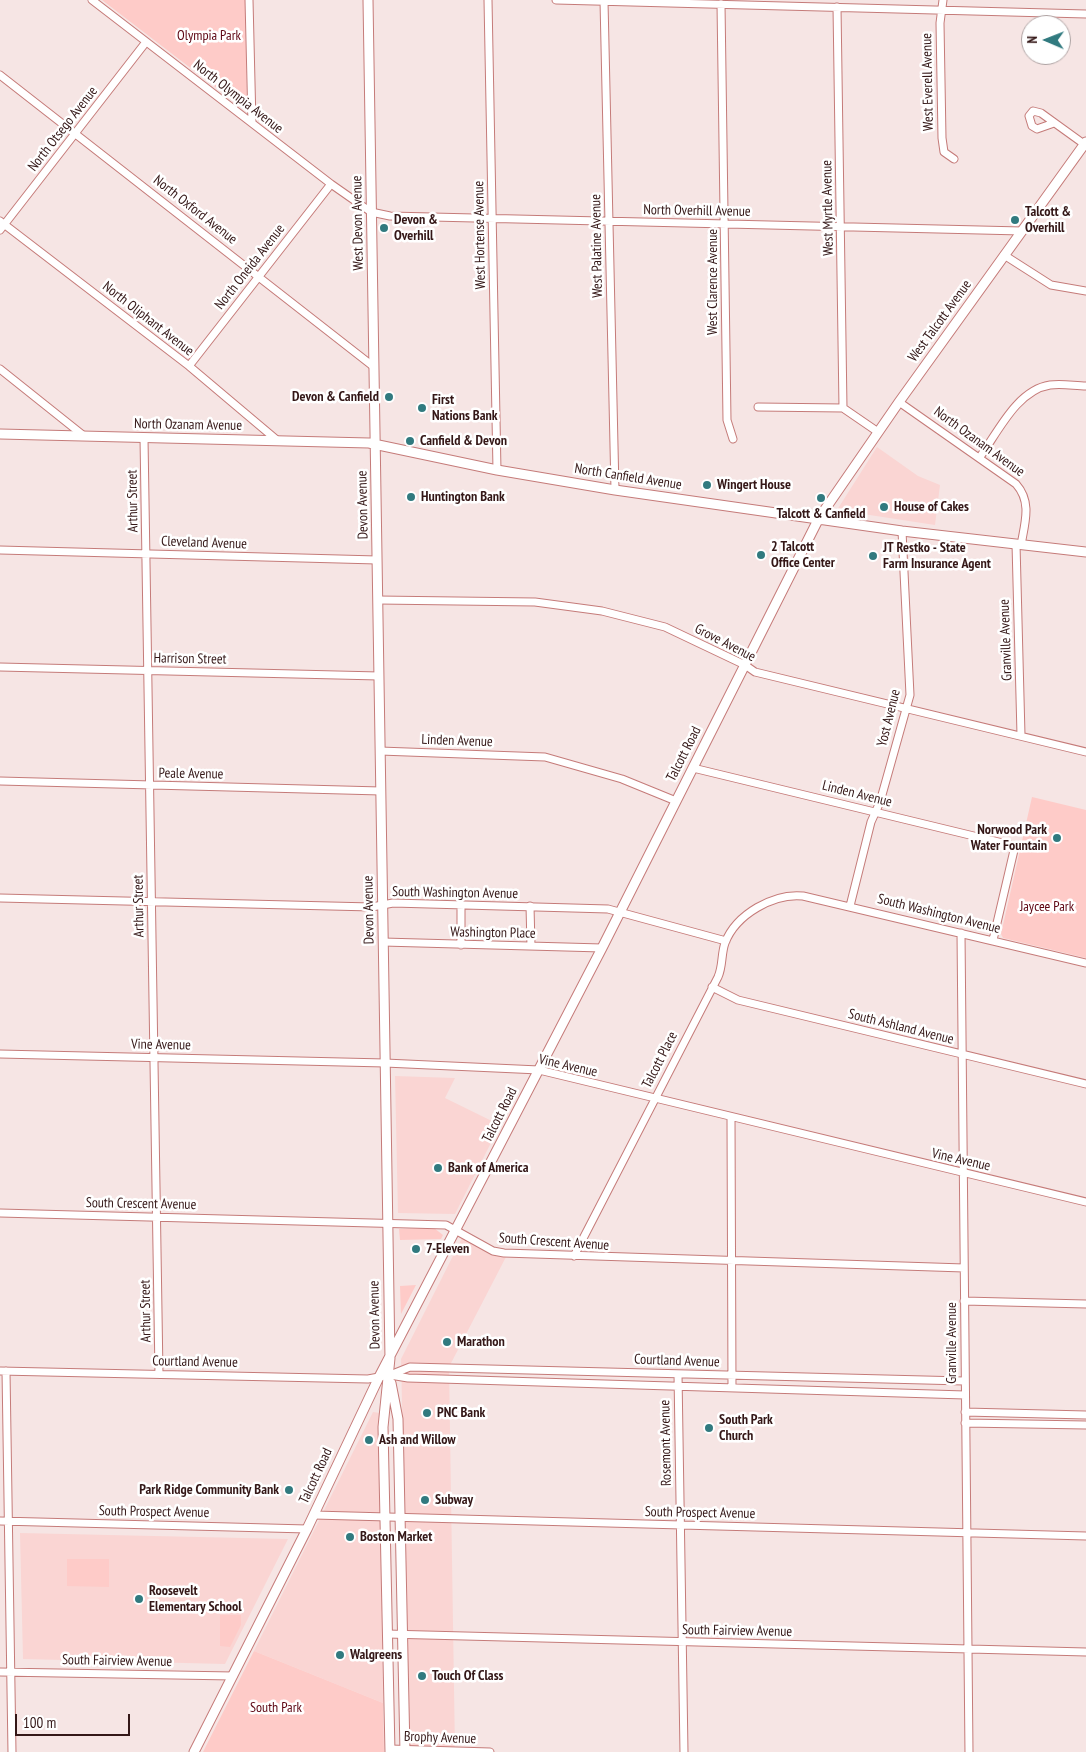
<!DOCTYPE html>
<html>
<head>
<meta charset="utf-8">
<style>
  body { margin:0 }
  #map { position:relative; width:1086px; height:1752px; overflow:hidden; background:#f6e5e4; font-family:"PT Sans Narrow",sans-serif }
  canvas { display:block }
  .north { position:absolute; left:1021px; top:15px; width:50px; height:50px; box-sizing:border-box; background:#fff; border:1px solid #aea2a2; border-radius:50%; rotate:271deg; font-size:14px; font-weight:700; line-height:20px; text-align:center; color:#341717 }
  .north::after { content:''; display:block; margin:auto; width:18px; height:22px; background:#317a7f; clip-path:polygon(50% 0,100% 100%,50% 72%,0 100%) }
  .scale { position:absolute; left:15px; top:1714px; width:115px; height:22px; box-sizing:border-box; border:2px solid #341717; border-top:0; padding-left:6px; font-size:15px; line-height:18px; white-space:nowrap; color:#341717; -webkit-text-stroke:4px #fff; paint-order:stroke }
</style>
</head>
<body>
<div id="map">
<canvas width="1086" height="1752"></canvas>
<div class="north">N</div>
<div class="scale">100 m</div>
</div>
<script>
const g = document.querySelector('canvas').getContext('2d');
g.lineJoin = 'round';
function fillPath(path, color) { g.fillStyle = color; g.fill(path, 'evenodd'); }
function strokePath(path, color, width, dash) { g.strokeStyle = color; g.lineWidth = width; g.lineCap = dash ? 'butt' : 'round'; g.setLineDash(dash || []); g.stroke(path); }
function write(font, color, halo, rows, align = 'center') {
  g.font = font + ' "PT Sans Narrow",sans-serif'; g.lineWidth = 5; g.setLineDash([]); g.textBaseline = 'middle'; g.strokeStyle = halo; g.fillStyle = color; for (const [text, x, y, turn = 0] of rows) {
    g.save(); g.translate(x, y); g.rotate((+turn || 0) * Math.PI / 180); g.textAlign = isNaN(turn) ? turn : align; if (halo) g.strokeText(text, 0, 0); g.fillText(text, 0, 0); g.restore();
  }
}
const built = new Path2D(`
  M877,447L918,476L940,485L935,525L837,510Z
  M395,1076L455,1078L445,1098L500,1125L455,1214L398,1213Z
  M462,1238L507,1255L449,1367L455,1752H410L401,1359Z
  M373,1412L380,1413L383,1703L254,1651Z
  M20,1533L288,1539L225,1664L23,1659Z`);
const green = new Path2D(`
  M102,0H245L247,102L240,106Z
  M1032,797L1086,810V958L1003,938L1001,934Z
  M434,1228L443,1235L441,1239L400,1240L399,1229Z
  M416,1285L401,1314L400,1286Z
  M67,1559H109V1587L67,1586Z
  M220,1615H241V1625L230,1647L220,1646Z
  M254,1651L383,1703L384,1752H203Z`);
const minor = new Path2D(`
  M92,0L331,184L371,212L390,216L1022,231
  M249,0L252,123
  M488,0L497,470
  M556,0L1086,14
  M943,0L940,23L942,138L944,152L954,159
  M604,1L615,490
  M721,4L727,420L733,439
  M837,7L843,408
  M0,75L374,367
  M1054,123L1037,129L1032,126L1029,116L1033,111L1041,113L1084,144
  M0,221L189,366L278,441
  M0,230L146,42
  M1004,255L1051,285L1086,291
  M189,366L331,184
  M0,369L84,436
  M899,402L1016,484C1032,502 1025,522 1021,545
  M758,407L843,408L878,432
  M144,438L159,1374
  M980,457C998,432 1017,390 1050,385C1062,383 1075,386 1086,386
  M1016,544L1021,735
  M0,550L377,560
  M378,600L535,602L602,611L665,627L745,665L755,672L1086,752
  M0,667L379,676
  M380,751L545,757L622,779L676,801
  M693,768L1015,846L993,940
  M0,781L381,791
  M0,898L372,907L393,903L608,909L726,941
  M530,906L531,946
  M850,906L871,822L880,802L910,695L902,531
  M961,933L969,1752
  M383,942L602,948
  M461,945V905
  M712,987L738,1000L1086,1084
  M0,1054L385,1063L539,1070L1086,1202
  M731,1118L732,1388
  M0,1213L446,1225L493,1251L504,1253L964,1268
  M574,1256L718,977C723,966 721,954 725,943C736,914 774,893 803,896L1086,963
  M964,1301L1086,1304
  M0,1371L368,1379L390,1375L410,1367L964,1381
  M6,1371L12,1752
  M678,1374L684,1752
  M390,1375L408,1378L965,1395
  M965,1412L1086,1415
  M965,1423L1086,1425
  M314,1515L1086,1536
  M0,1521L307,1529
  M387,1634L1086,1652
  M0,1672L233,1676
  M390,1749L490,1752`);
const tertiary = new Path2D(`
  M368,0L390,1358L383,1427L390,1752
  M0,434L369,443L497,470L615,490L902,531L1086,552
  M391,1383L398,1419L405,1752
  M194,1752L307,1529L379,1377L602,948L819,518L899,402L1086,142`);
const markers = [
  [1015,220,5,"#317a7f"],
  [384,228,5,"#317a7f"],
  [389,397,5,"#317a7f"],
  [422,408,5,"#317a7f"],
  [410,441,5,"#317a7f"],
  [707,485,5,"#317a7f"],
  [411,497,5,"#317a7f"],
  [821,498,5,"#317a7f"],
  [884,507,5,"#317a7f"],
  [761,555,5,"#317a7f"],
  [873,556,5,"#317a7f"],
  [1057,838,5,"#317a7f"],
  [438,1168,5,"#317a7f"],
  [416,1249,5,"#317a7f"],
  [447,1342,5,"#317a7f"],
  [427,1413,5,"#317a7f"],
  [709,1428,5,"#317a7f"],
  [369,1440,5,"#317a7f"],
  [289,1490,5,"#317a7f"],
  [425,1500,5,"#317a7f"],
  [350,1537,5,"#317a7f"],
  [139,1599,5,"#317a7f"],
  [340,1655,5,"#317a7f"],
  [422,1676,5,"#317a7f"]
];
const parkNames = [
  ["Olympia Park",209,36],
  ["Jaycee Park",1047,907],
  ["South Park",276,1708]
];
const streetNames = [
  ["West Everell Avenue",928,82,-91],
  ["North Olympia Avenue",238,97,38],
  ["North Otsego Avenue",63,129,-52],
  ["West Myrtle Avenue",828,208,-91],
  ["North Oxford Avenue",195,210,38],
  ["North Overhill Avenue",697,211,1],
  ["West Devon Avenue",358,223,-91],
  ["West Hortense Avenue",480,235,-91],
  ["West Palatine Avenue",597,246,-91],
  ["North Oneida Avenue",250,267,-52],
  ["West Clarence Avenue",713,282,-90],
  ["North Oliphant Avenue",148,319,38],
  ["West Talcott Avenue",940,321,-54],
  ["North Ozanam Avenue",188,425,1],
  ["North Ozanam Avenue",979,442,36],
  ["North Canfield Avenue",628,477,9],
  ["Arthur Street",133,501,-91],
  ["Devon Avenue",363,505,-91],
  ["Cleveland Avenue",204,543,2],
  ["Granville Avenue",1006,640,-92],
  ["Grove Avenue",725,643,27],
  ["Harrison Street",190,659,1],
  ["Yost Avenue",889,718,-76],
  ["Linden Avenue",457,741,2],
  ["Talcott Road",684,754,-63],
  ["Peale Avenue",191,774,1],
  ["Linden Avenue",857,794,14],
  ["South Washington Avenue",455,893,1],
  ["Arthur Street",139,906,-91],
  ["Devon Avenue",369,910,-91],
  ["South Washington Avenue",939,914,14],
  ["Washington Place",493,933,1],
  ["South Ashland Avenue",901,1027,14],
  ["Vine Avenue",161,1045,1],
  ["Talcott Place",660,1060,-63],
  ["Vine Avenue",568,1066,13],
  ["Talcott Road",500,1115,-63],
  ["Vine Avenue",961,1160,13],
  ["South Crescent Avenue",141,1204,1],
  ["South Crescent Avenue",554,1242,4],
  ["Arthur Street",146,1311,-91],
  ["Devon Avenue",375,1315,-91],
  ["Granville Avenue",952,1343,-90],
  ["Courtland Avenue",677,1361,2],
  ["Courtland Avenue",195,1362,1],
  ["Rosemont Avenue",666,1443,-91],
  ["Talcott Road",316,1476,-65],
  ["South Prospect Avenue",154,1512,1],
  ["South Prospect Avenue",700,1513,1],
  ["South Fairview Avenue",737,1631,1],
  ["South Fairview Avenue",117,1661,1],
  ["Brophy Avenue",440,1738,2]
];
const poiNames = [
  ["Talcott &",1025,212],
  ["Overhill",1025,228],
  ["Devon &",394,220],
  ["Overhill",394,236],
  ["Devon & Canfield",379,397,"right"],
  ["First",432,400],
  ["Nations Bank",432,416],
  ["Canfield & Devon",420,441],
  ["Wingert House",717,485],
  ["Huntington Bank",421,497],
  ["House of Cakes",894,507],
  ["Talcott & Canfield",821,514,"center"],
  ["2 Talcott",771,547],
  ["Office Center",771,563],
  ["JT Restko - State",883,548],
  ["Farm Insurance Agent",883,564],
  ["Norwood Park",1047,830,"right"],
  ["Water Fountain",1047,846,"right"],
  ["Bank of America",448,1168],
  ["7-Eleven",426,1249],
  ["Marathon",457,1342],
  ["PNC Bank",437,1413],
  ["South Park",719,1420],
  ["Church",719,1436],
  ["Ash and Willow",379,1440],
  ["Park Ridge Community Bank",279,1490,"right"],
  ["Subway",435,1500],
  ["Boston Market",360,1537],
  ["Roosevelt",149,1591],
  ["Elementary School",149,1607],
  ["Walgreens",350,1655],
  ["Touch Of Class",432,1676]
];
fillPath(built, '#fad5d3');
fillPath(green, '#fecbc8');
strokePath(minor, '#c57b79', 9);
strokePath(tertiary, '#c57b79', 11);
strokePath(minor, '#fff', 7);
strokePath(tertiary, '#fff', 9);
for (const [x, y, r, color] of markers) { const dot = new Path2D(); dot.arc(x, y, r, 0, 2 * Math.PI); g.fillStyle = color; g.fill(dot); strokePath(dot, '#fff', 2); }
write('14px', '#5d0512', '#fff', parkNames);
write('14px', '#341717', '#fff', streetNames);
write('bold 14px', '#341717', '#fff', poiNames, 'left');
</script>
</body>
</html>
